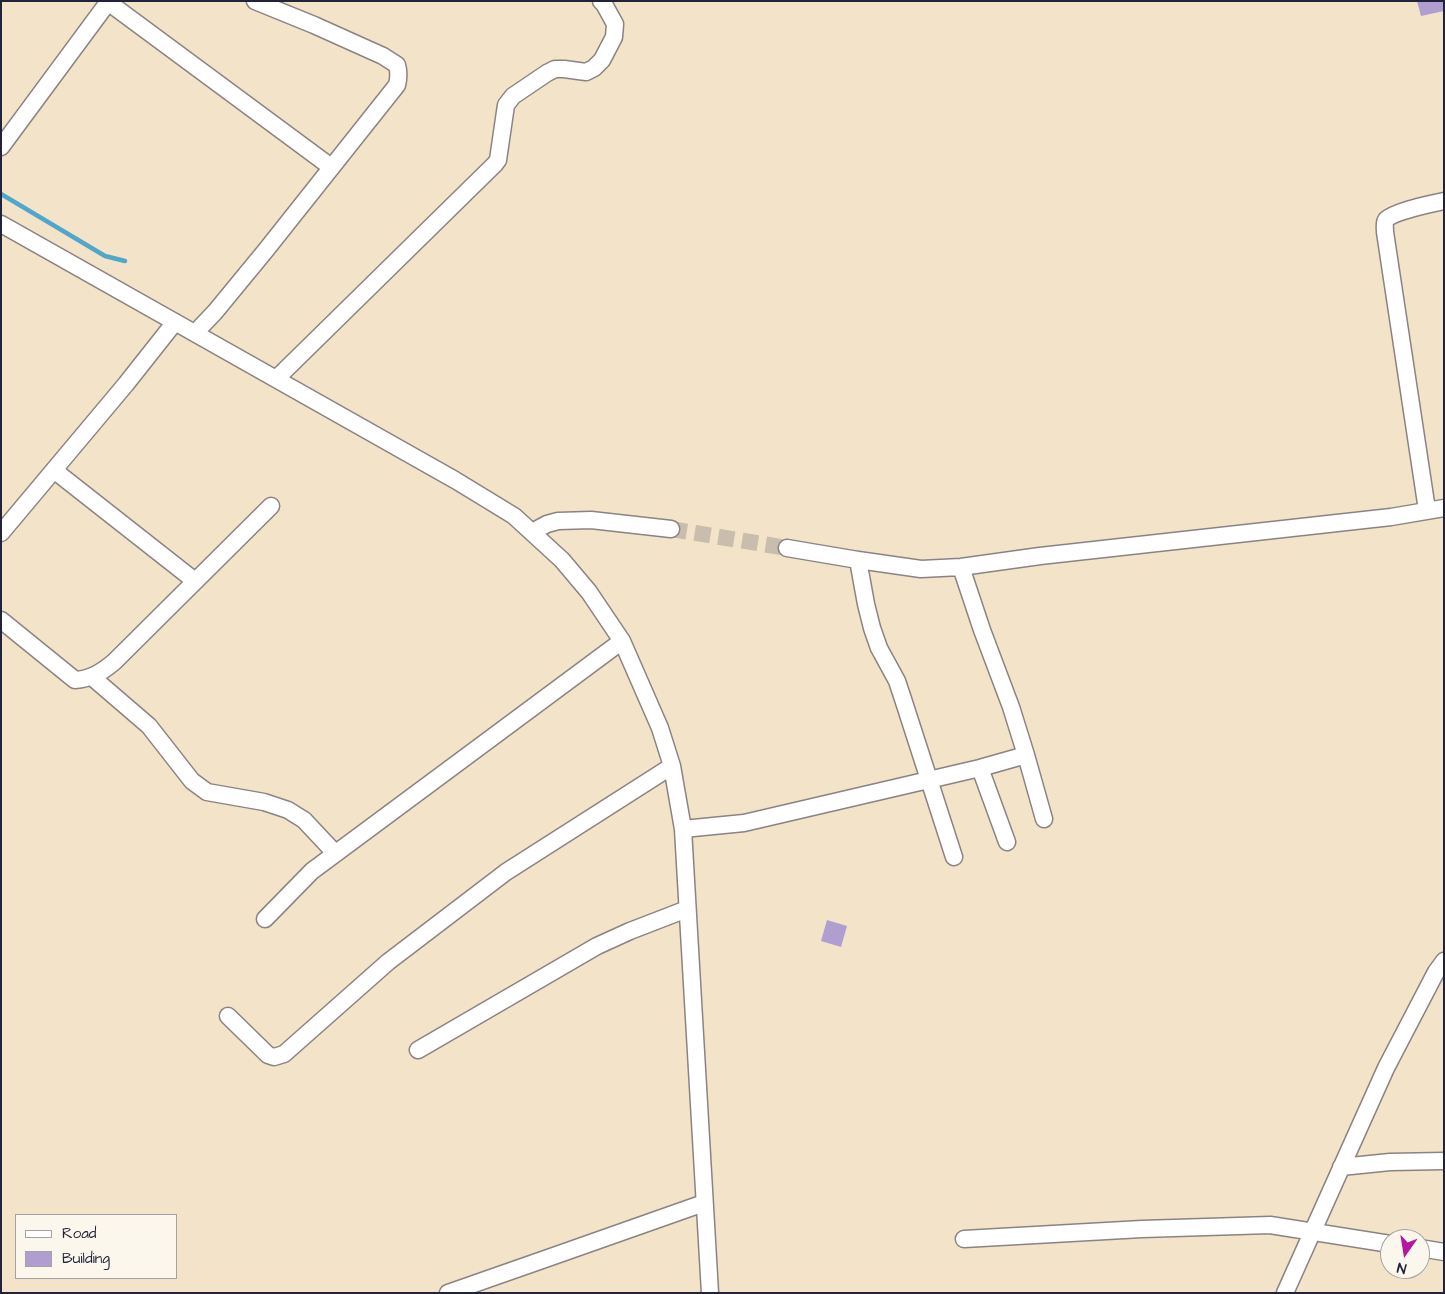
<!DOCTYPE html>
<html>
<head>
<meta charset="utf-8">
<style>
  body { margin:0 }
  #map { position:relative; width:1445px; height:1294px; overflow:hidden; background:#f3e4c9; font-family:"Architects Daughter",sans-serif }
  canvas { display:block }
  .frame { position:absolute; inset:0; border:2px solid #22223b; pointer-events:none }
  .legend { position:absolute; left:15px; top:1214px; width:162px; height:65px; box-sizing:border-box; background:#fbf7ec; border:1px solid #a4a2a5; margin:0; padding:6px 9px; list-style:none; font-size:15px; color:#22223b }
  .legend li { display:flex; align-items:center; gap:10px; height:25px }
  .legend b { width:25px; border:1px solid #a4a2a5 }
  .north { position:absolute; left:1380px; top:1229px; width:50px; height:50px; box-sizing:border-box; background:#fbf7ec; border:1px solid #a4a2a5; border-radius:50%; rotate:193deg; font-size:14px; font-weight:700; line-height:20px; text-align:center; color:#22223b }
  .north::after { content:''; display:block; margin:auto; width:18px; height:22px; background:#b5179e; clip-path:polygon(50% 0,100% 100%,50% 72%,0 100%) }
</style>
</head>
<body>
<div id="map">
<canvas width="1445" height="1294"></canvas>
<div class="frame"></div>
<ul class="legend">
<li><b style="height:6px;background:#fff"></b>Road</li>
<li><b style="height:14px;background:#af9ecf"></b>Building</li>
</ul>
<div class="north">N</div>
</div>
<script>
const g = document.querySelector('canvas').getContext('2d');
g.lineJoin = 'round';
function strokePath(path, color, width, dash) { g.strokeStyle = color; g.lineWidth = width; g.lineCap = dash ? 'butt' : 'round'; g.setLineDash(dash || []); g.stroke(path); }
function fillPath(path, color) { g.fillStyle = color; g.fill(path, 'evenodd'); }
const stream = new Path2D(`
  M1,194L105,256L125,261`);
const building = new Path2D(`
  M1417,1H1443L1444,11L1421,16Z
  M827,920L847,926L841,947L821,941Z`);
const minorTunnel = new Path2D(`
  M671,529L787,548`);
const minor = new Path2D(`
  M108,2L331,167
  M1,147L109,1
  M1,224L455,480L514,516L562,560L589,592L622,641L660,728L672,766L683,829L710,1293
  M195,333L215,312L266,250L397,85C399,77 399,72 397,65L383,56L314,25L255,1
  M276,379L495,164L498,160L506,105L513,96L547,73L555,69H564L586,72L594,68L602,60L614,37L615,24L604,4L601,1
  M55,471L195,581
  M1427,510L1385,232C1385,228 1384,223 1386,220C1390,212 1434,203 1444,201
  M532,532L547,524L558,521L591,520L671,529
  M1,533L126,384L175,322
  M787,548L858,560L921,569L961,567L1040,556L1391,517L1444,508
  M858,560L866,604L872,628L879,648L897,681L903,699L954,857
  M961,567L982,630L1011,707L1026,755L1044,819
  M1,620L75,680C91,679 102,672 114,662L271,506
  M92,677L149,726L192,781L207,792L264,802L288,810L304,820L335,853
  M980,768L1007,842
  M683,829L744,823L980,768L1026,755
  M265,919L312,871L622,641
  M228,1016L268,1055L274,1057L284,1054L388,962L506,872L672,766
  M418,1050L597,946L630,931L687,909
  M1341,1167L1390,1162L1444,1161
  M964,1239L1142,1229L1270,1225L1390,1244
  M1420,1248L1444,1252
  M448,1293L548,1258L704,1203
  M1285,1293L1386,1068L1436,972L1444,961`);
strokePath(stream, '#4fa7cc', 4.5);
fillPath(building, '#af9ecf');
strokePath(minorTunnel, '#c9bdad', 16, [16, 8]);
strokePath(minor, '#8a8382', 19);
strokePath(minor, '#fff', 16);
</script>
</body>
</html>
